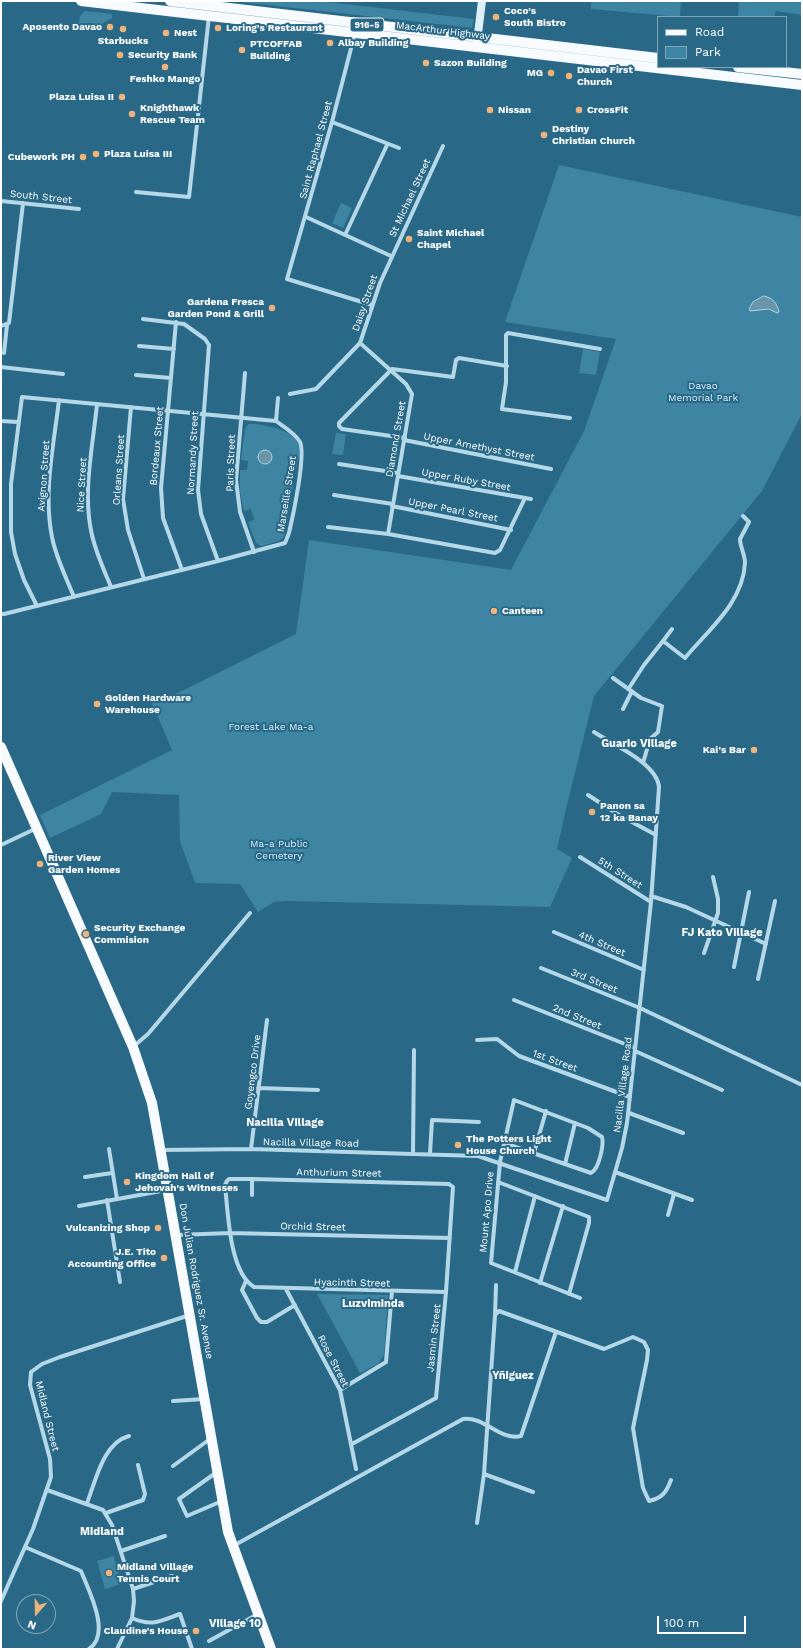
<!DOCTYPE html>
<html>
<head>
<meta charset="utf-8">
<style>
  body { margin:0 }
  #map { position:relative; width:803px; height:1650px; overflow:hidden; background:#296987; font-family:"Work Sans",sans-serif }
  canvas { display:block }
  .frame { position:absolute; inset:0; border:2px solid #fff; pointer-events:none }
  .legend { position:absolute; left:657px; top:16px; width:130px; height:52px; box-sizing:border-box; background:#296987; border:1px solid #7fa5b7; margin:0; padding:5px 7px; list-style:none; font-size:12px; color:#fff }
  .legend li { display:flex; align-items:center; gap:8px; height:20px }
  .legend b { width:20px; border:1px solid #7fa5b7 }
  .north { position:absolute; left:16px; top:1594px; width:40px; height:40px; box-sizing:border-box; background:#296987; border:1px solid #7fa5b7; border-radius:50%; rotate:200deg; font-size:11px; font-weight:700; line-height:16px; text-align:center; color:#fff }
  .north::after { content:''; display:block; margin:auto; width:14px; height:18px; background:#efb27b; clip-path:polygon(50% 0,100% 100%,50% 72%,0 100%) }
  .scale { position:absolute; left:657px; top:1616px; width:89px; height:18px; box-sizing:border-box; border:2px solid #fff; border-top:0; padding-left:5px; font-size:12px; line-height:14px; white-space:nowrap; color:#fff; -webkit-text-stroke:3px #296987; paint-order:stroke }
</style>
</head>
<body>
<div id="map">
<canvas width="803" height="1650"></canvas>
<div class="frame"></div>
<ul class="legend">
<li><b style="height:5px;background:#f7fbfe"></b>Road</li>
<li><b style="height:11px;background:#3e84a3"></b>Park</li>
</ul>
<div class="north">N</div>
<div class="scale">100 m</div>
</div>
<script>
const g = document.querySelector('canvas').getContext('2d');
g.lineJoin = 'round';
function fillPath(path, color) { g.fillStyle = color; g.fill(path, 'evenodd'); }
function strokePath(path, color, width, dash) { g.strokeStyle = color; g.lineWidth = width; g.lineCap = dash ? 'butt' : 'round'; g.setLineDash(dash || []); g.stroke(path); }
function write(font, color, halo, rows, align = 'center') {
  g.font = font + ' "Work Sans",sans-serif'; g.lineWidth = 4; g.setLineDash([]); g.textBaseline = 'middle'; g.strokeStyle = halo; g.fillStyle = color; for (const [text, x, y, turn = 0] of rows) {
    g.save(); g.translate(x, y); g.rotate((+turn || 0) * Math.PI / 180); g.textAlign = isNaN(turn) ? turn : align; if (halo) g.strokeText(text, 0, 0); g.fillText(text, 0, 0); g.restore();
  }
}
const green = new Path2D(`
  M233,1H319L474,19L472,28Z
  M591,1H681L680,17L591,9Z
  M739,1H802V15L776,11L774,17H738Z
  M85,11L112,14V18L103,23L101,30L78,28L80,16Z
  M559,165L802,217V414L762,491L594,696L566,809L557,849L572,858L550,907L285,901L274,902L258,912L240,884L195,883L180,841L179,795L112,792L101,814L50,838L40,815L172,750L152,703L182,691L296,634L309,540L511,570L584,431L616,339L505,322Z
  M341,203L352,208L343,228L332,223Z
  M583,349L600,352L596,375L579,373Z
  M248,424C262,423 298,430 299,448C300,455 297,464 295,471L290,470L289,480L294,481L291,499H286L284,508L289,509C284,538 291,539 261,546L256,543L248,522L254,520L251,509L244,511L240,492V470H247L248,461L241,460L245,429Z
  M336,433L346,434L343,455L332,454Z
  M317,1294L388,1295L384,1355L378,1364L360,1373Z
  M114,1556L121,1584L105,1589L97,1561Z`);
const water = new Path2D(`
  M764,296C773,298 777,303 779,312L777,313L769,309L750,311L749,309L753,302Z
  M258 457a7 7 0 1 1 14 0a7 7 0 1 1-14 0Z`);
const minor = new Path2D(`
  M355,33L332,122L287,279L372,305
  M332,122L399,148
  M136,192L189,197L209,16
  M1,201L79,209
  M306,217L391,256
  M345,235L387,145
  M143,319L184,324L205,339L209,345L198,490L201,514L218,561
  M176,322L161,488L163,518L182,570
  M1,326L9,323L23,203
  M360,343L406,384L412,394L388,534
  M139,346L174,349
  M4,353L7,325
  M1,367L63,374
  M245,373L236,480L240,512L254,552
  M136,375L171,378
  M290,394L316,389L360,343L380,283L443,146
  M59,400C54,444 43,492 52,537C56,558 66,577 74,597
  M97,404C93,446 82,493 92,535C96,553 104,570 111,587
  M131,407L123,499L128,530L144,579
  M570,418L502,409L506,382V335L508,333L600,349
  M1,421L18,422
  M276,421L278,398
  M405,438L342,429L339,426V423L392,369L453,377L456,360L459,358L507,366
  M404,440L551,469
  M339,464L398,473
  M398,476L531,499
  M334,495L393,504
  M392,506L511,530
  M328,527L388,534L495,553L500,550L525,498
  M1,614H4L218,561L285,543L289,533C293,516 306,456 300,442C295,433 284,427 276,421L22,397L11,484V532L15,554L24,580L37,606
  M663,641L672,629
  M613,678L641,698L662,706L658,732L650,739L643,763
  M629,688L644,665L663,641L685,658C708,630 743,603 745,563C745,554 740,547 740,539L749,522L743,516
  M623,709L632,691
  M588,795L619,815L656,835
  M1,845L37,828
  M580,857L651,902
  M651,896L686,907L766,944
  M554,932L644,970
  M704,953L718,913V899L713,877
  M734,967L749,892
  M541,968L640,1008L802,1085
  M758,979L775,901
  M514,1000L635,1048
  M477,1040L497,1039L519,1056L630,1097
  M134,1046L148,1034L250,913
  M635,1051L722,1090
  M258,1088L318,1090
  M629,1113L683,1133
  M504,1143L591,1173C599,1169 604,1145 602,1137L588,1128L514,1100L500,1162L491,1263L580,1298
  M109,1149L117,1199
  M251,1149L267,1020
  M161,1150L251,1149L478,1156L607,1200L622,1148L627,1123L651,902L659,787C657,763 612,744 594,732
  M413,1153L414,1050
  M534,1153L546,1111
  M430,1154L432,1120L479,1122
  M565,1164L575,1123
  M615,1172L692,1200
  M85,1177L112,1173
  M252,1179V1195
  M498,1182L589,1217V1223L569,1294
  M107,1200L120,1282
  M79,1206L167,1190
  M668,1215L674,1194
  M177,1235L230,1233L450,1238
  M515,1272L535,1196
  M246,1281L242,1290L257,1318L261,1322H267L295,1305
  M540,1283L563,1206
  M286,1289L340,1390L356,1469
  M495,1315L496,1285
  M340,1390L386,1362L392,1291
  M173,1401L204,1399
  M352,1444L436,1398L446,1292L453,1187L449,1184L252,1179H229L227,1181L225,1185C228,1211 229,1272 254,1287L446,1292
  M173,1466L210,1439
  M217,1472L179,1499L187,1516L222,1501
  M484,1474L533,1492
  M47,1490L103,1510L112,1525L133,1589L134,1601L132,1618L117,1649
  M87,1503C96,1480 103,1443 129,1436
  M106,1513L143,1500L145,1494L138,1465
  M477,1523L484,1474L495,1315L499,1311L604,1349L633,1337L644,1342L648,1350L647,1360L633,1428L643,1488L649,1501C662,1498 666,1493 671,1480
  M233,1546L463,1419C484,1416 500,1441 521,1436L556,1332
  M25,1547L81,1571C88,1589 112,1634 89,1649
  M121,1551L165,1536
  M133,1589L172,1576
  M1,1601L33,1529L51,1477L50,1459L30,1385L31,1372L42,1364L60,1357L190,1315
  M132,1618C152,1627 160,1621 180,1614L192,1649
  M209,1641L258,1614`);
const secondary = new Path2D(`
  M477,42L482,1`);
const primary = new Path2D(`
  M81,1L802,85
  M170,1L658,58
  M738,67L802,74
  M1,747L133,1047L152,1103L159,1142L228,1532L271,1649`);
const markers = [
  [496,17,4,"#efb27b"],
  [110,27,4,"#efb27b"],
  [218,28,4,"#efb27b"],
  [123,29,4,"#efb27b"],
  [166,33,4,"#efb27b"],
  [330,43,4,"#efb27b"],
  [242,50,4,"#efb27b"],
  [120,55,4,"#efb27b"],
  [426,63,4,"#efb27b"],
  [165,67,4,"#efb27b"],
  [551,73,4,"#efb27b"],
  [569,76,4,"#efb27b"],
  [122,97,4,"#efb27b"],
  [490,110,4,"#efb27b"],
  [579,110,4,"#efb27b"],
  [132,114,4,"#efb27b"],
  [544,135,4,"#efb27b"],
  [96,154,4,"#efb27b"],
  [83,157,4,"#efb27b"],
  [409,239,4,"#efb27b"],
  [272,308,4,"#efb27b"],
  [494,611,4,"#efb27b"],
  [97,704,4,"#efb27b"],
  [754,750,4,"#efb27b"],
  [592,812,4,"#efb27b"],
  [40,864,4,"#efb27b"],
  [86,934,4,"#efb27b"],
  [458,1145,4,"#efb27b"],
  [127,1182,4,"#efb27b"],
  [158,1228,4,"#efb27b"],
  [164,1258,4,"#efb27b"],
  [109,1573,4,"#efb27b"],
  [196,1631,4,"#efb27b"]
];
const shields = [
  [367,25,34]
];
const shieldNames = [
  ["916-5",367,25]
];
const poiNames = [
  ["Coco's",504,11],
  ["South Bistro",504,23],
  ["Aposento Davao",102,27,"right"],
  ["Loring's Restaurant",226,28],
  ["Nest",174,33],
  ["Starbucks",123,41,"center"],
  ["Albay Building",338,43],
  ["PTCOFFAB",250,44],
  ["Building",250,56],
  ["Security Bank",128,55],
  ["Sazon Building",434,63],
  ["Davao First",577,70],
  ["Church",577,82],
  ["MG",543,73,"right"],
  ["Feshko Mango",165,79,"center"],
  ["Plaza Luisa II",114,97,"right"],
  ["Knighthawk",140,108],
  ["Rescue Team",140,120],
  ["Nissan",498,110],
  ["CrossFit",587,110],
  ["Destiny",552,129],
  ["Christian Church",552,141],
  ["Plaza Luisa III",104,154],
  ["Cubework PH",75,157,"right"],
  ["Saint Michael",417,233],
  ["Chapel",417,245],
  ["Gardena Fresca",264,302,"right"],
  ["Garden Pond & Grill",264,314,"right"],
  ["Canteen",502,611],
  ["Golden Hardware",105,698],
  ["Warehouse",105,710],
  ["Kai's Bar",746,750,"right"],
  ["Panon sa",600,806],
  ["12 ka Banay",600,818],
  ["River View",48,858],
  ["Garden Homes",48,870],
  ["Security Exchange",94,928],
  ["Commision",94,940],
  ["The Potters Light",466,1139],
  ["House Church",466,1151],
  ["Kingdom Hall of",135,1176],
  ["Jehovah's Witnesses",135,1188],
  ["Vulcanizing Shop",150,1228,"right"],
  ["J.E. Tito",156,1252,"right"],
  ["Accounting Office",156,1264,"right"],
  ["Midland Village",117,1567],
  ["Tennis Court",117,1579],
  ["Claudine's House",188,1631,"right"]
];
const streetNames = [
  ["MacArthur Highway",443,31,7],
  ["Saint Raphael Street",316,150,-75],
  ["South Street",41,197,6],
  ["St Michael Street",410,198,-65],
  ["Daisy Street",365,303,-71],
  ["Diamond Street",396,439,-80],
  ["Bordeaux Street",157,446,-85],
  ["Upper Amethyst Street",479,447,11],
  ["Normandy Street",193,453,-87],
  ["Paris Street",231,463,-88],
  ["Orleans Street",119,470,-86],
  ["Avignon Street",44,476,-86],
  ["Upper Ruby Street",466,480,10],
  ["Nice Street",82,485,-87],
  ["Marseille Street",287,494,-81],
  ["Upper Pearl Street",453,510,11],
  ["5th Street",620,873,32],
  ["4th Street",602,944,23],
  ["3rd Street",594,981,22],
  ["2nd Street",577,1017,22],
  ["1st Street",555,1061,20],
  ["Goyengco Drive",253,1072,-83],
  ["Nacilla Village Road",623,1085,-83],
  ["Nacilla Village Road",311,1143,1],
  ["Anthurium Street",339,1173,1],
  ["Mount Apo Drive",487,1212,-85],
  ["Orchid Street",313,1227,1],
  ["Don Julian Rodriguez Sr. Avenue",196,1281,80],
  ["Hyacinth Street",352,1283,1],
  ["Jasmin Street",434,1338,-84],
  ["Rose Street",333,1361,63],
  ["Midland Street",47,1416,76]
];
const parkNames = [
  ["Davao",703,386],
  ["Memorial Park",703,398],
  ["Forest Lake Ma-a",271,727],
  ["Ma-a Public",279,844],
  ["Cemetery",279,856]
];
const neighbourhoodNames = [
  ["Guario Village",639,744],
  ["FJ Kato Village",722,933],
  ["Nacilla Village",285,1123],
  ["Luzviminda",373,1304],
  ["Yñiguez",513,1376],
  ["Midland",102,1532],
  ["Village 10",235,1624]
];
fillPath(green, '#3e84a3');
fillPath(water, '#6a94a8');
strokePath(water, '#a9d6e8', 1);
strokePath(minor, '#b5d8e8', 4);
strokePath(secondary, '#deeff7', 8);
strokePath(primary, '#f7fbfe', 10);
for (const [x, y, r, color] of markers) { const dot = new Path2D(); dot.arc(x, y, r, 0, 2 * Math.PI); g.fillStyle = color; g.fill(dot); strokePath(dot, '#296987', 1.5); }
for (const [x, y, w] of shields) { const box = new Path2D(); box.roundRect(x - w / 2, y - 7, w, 14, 3); g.fillStyle = '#296987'; g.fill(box); strokePath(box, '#fff', 1); }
write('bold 9px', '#fff', null, shieldNames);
write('bold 10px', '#fff', '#296987', poiNames, 'left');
write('10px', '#fff', '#296987', streetNames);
write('10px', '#d8edf6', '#296987', parkNames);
write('bold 11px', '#fff', '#296987', neighbourhoodNames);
</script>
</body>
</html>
